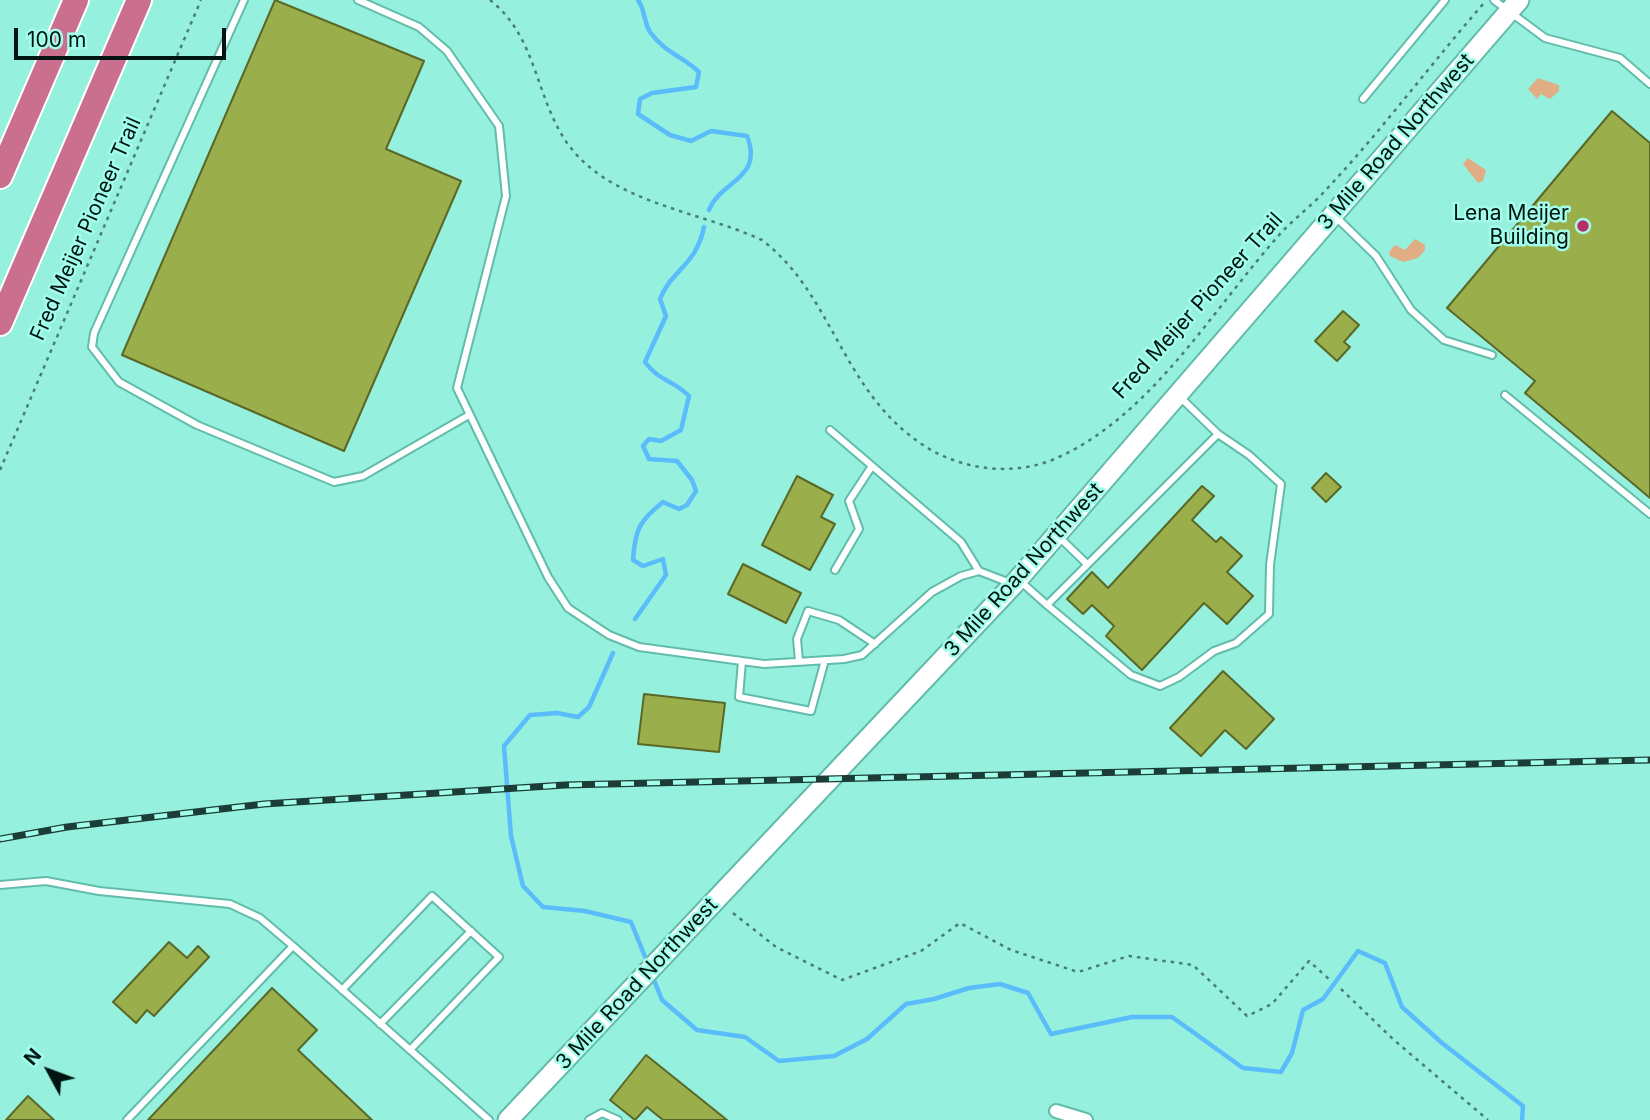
<!DOCTYPE html>
<html>
<head>
<meta charset="utf-8">
<style>
  body { margin:0 }
  #map { position:relative; width:1650px; height:1120px; overflow:hidden; background:#95f0de; font-family:Inter,sans-serif }
  canvas { display:block }
  .north { position:absolute; left:14px; top:1036px; width:70px; height:70px; -webkit-text-stroke:5px #a3fdeb; paint-order:stroke; rotate:311deg; font-size:19px; font-weight:700; line-height:28px; text-align:center; color:#001511 }
  .north::after { content:''; display:block; margin:auto; width:24px; height:32px; background:#001511; clip-path:polygon(50% 0,100% 100%,50% 72%,0 100%) }
  .scale { position:absolute; left:14px; top:28px; width:212px; height:32px; box-sizing:border-box; border:4px solid #001511; border-top:0; padding-left:9px; font-size:21px; line-height:24px; white-space:nowrap; color:#001511; -webkit-text-stroke:5px #a3fdeb; paint-order:stroke }
</style>
</head>
<body>
<div id="map">
<canvas width="1650" height="1120"></canvas>
<div class="north">N</div>
<div class="scale">100 m</div>
</div>
<script>
const g = document.querySelector('canvas').getContext('2d');
g.lineJoin = 'round';
function fillPath(path, color) { g.fillStyle = color; g.fill(path, 'evenodd'); }
function strokePath(path, color, width, dash) { g.strokeStyle = color; g.lineWidth = width; g.lineCap = dash ? 'butt' : 'round'; g.setLineDash(dash || []); g.stroke(path); }
function write(font, color, halo, rows, align = 'center') {
  g.font = font + ' Inter,sans-serif'; g.lineWidth = 5; g.setLineDash([]); g.textBaseline = 'middle'; g.strokeStyle = halo; g.fillStyle = color; for (const [text, x, y, turn = 0] of rows) {
    g.save(); g.translate(x, y); g.rotate((+turn || 0) * Math.PI / 180); g.textAlign = isNaN(turn) ? turn : align; if (halo) g.strokeText(text, 0, 0); g.fillText(text, 0, 0); g.restore();
  }
}
const green = new Path2D(`
  M1538,78L1559,85V91L1550,99L1541,94L1537,99L1528,89Z
  M1468,158L1486,170L1483,181L1478,183L1463,164Z
  M1415,239L1425,245V250L1418,258L1403,262L1390,256L1389,252L1395,245L1405,250Z`);
const stream = new Path2D(`
  M638,0C645,10 644,23 650,32C665,53 682,56 699,72L696,87L652,93L640,99L638,114L670,135L691,141L711,131L747,136C764,179 721,180 709,210
  M635,619L666,575L663,559L643,566L633,560C635,530 639,521 663,502L679,509L687,505L696,491L692,480L677,461L649,459L643,446L649,439L661,441L681,430L689,396C672,379 660,382 645,362L666,316L660,299C672,269 696,266 704,227
  M613,653L589,707L578,717L557,713L530,715L504,746L511,836L523,886L543,907L585,911L631,922L648,964
  M652,975L662,1000L697,1030L745,1037L779,1061L834,1056L867,1039L906,1004L934,999L969,988L1000,984L1028,993L1051,1034L1132,1017H1172L1243,1068L1281,1072L1292,1053L1303,1010L1323,999L1358,951L1385,963L1402,1007L1442,1043L1523,1106L1522,1120`);
const building = new Path2D(`
  M275,0L424,61L386,149L461,181L344,451L122,355Z
  M1612,111L1650,143V498L1525,393L1535,381L1447,308Z
  M1343,311L1359,325L1344,342L1350,347L1337,361L1315,341Z
  M1326,473L1341,487L1326,502L1312,488Z
  M797,476L833,495L821,517L835,524L810,570L762,545Z
  M1202,486L1214,496L1192,520L1216,542L1221,537L1242,556L1227,572L1253,596L1227,624L1204,603L1142,670L1106,636L1114,626L1092,605L1083,614L1067,599L1092,572L1108,588Z
  M743,564L801,593L786,623L728,594Z
  M1223,671L1274,719L1246,749L1225,730L1201,756L1170,728Z
  M644,694L725,703L719,752L638,744Z
  M169,942L187,958L198,946L209,957L154,1016L147,1010L136,1023L113,1002Z
  M272,988L317,1030L298,1050L372,1120H148Z
  M646,1055L727,1120H663L647,1107L635,1120L610,1100Z
  M28,1096L54,1120H6Z`);
const path = new Path2D(`
  M490,0C536,36 535,94 565,140C607,203 697,210 762,240C834,295 841,391 923,445C962,471 1017,477 1059,457C1153,414 1214,307 1281,233C1294,219 1310,207 1323,193C1379,134 1430,65 1484,3
  M0,470L201,0
  M733,913L776,947L842,980L921,951L960,923L1011,950L1078,972L1129,956L1193,965L1247,1016L1272,1004L1309,961L1330,980
  M1341,989L1394,1040L1488,1120`);
const service = new Path2D(`
  M244,0L94,333L92,347L119,382L197,425L334,482L363,476L469,415
  M358,0L419,27L447,51L499,126L506,196L457,388L548,577L568,608L609,635L639,647L764,664L844,659L862,655L932,592L961,576L979,571L1010,583
  M1494,0L1545,38L1620,58L1650,84
  M1363,99L1445,0
  M1337,218L1376,256L1411,310L1444,340L1492,355
  M1505,395L1650,514
  M830,430L961,542L979,571
  M1058,536L1087,564
  M835,570L859,529L849,501L872,466
  M1019,580L1047,605L1218,434L1180,397
  M1047,605L1131,675L1160,686L1179,677L1214,651L1236,643L1269,614L1270,565L1281,484L1249,455L1218,434
  M742,661L739,697L811,711L825,660
  M799,661L797,639L808,611L839,620L875,644
  M0,885L46,881L99,891L230,904L260,918L293,946
  M342,990L432,896L499,957L410,1050
  M380,1024L471,931
  M127,1120L293,946L489,1120
  M589,1120L602,1113L618,1120`);
const minor = new Path2D(`
  M1056,1111L1086,1120`);
const secondary = new Path2D(`
  M508,1120L1014,584L1519,0`);
const motorway = new Path2D(`
  M0,176L76,0
  M0,323L139,0`);
const rail = new Path2D(`
  M0,839L67,827L264,804L565,785L1650,760`);
const markers = [
  [1583,226,7,"#b82e68"]
];
const streetNames = [
  ["3 Mile Road Northwest",1396,142,-49],
  ["Fred Meijer Pioneer Trail",86,229,-66],
  ["Fred Meijer Pioneer Trail",1198,306,-48],
  ["3 Mile Road Northwest",1024,570,-48],
  ["3 Mile Road Northwest",637,984,-47]
];
const poiNames = [
  ["Lena Meijer",1569,214],
  ["Building",1569,238]
];
fillPath(green, '#e0ad84');
strokePath(stream, '#5bbcfb', 4.5);
fillPath(building, '#9aaf4c');
strokePath(building, '#5a6827', 2);
strokePath(service, '#62bcab', 10);
strokePath(minor, '#62bcab', 16);
strokePath(secondary, '#62bcab', 23);
strokePath(motorway, '#fff', 28);
strokePath(path, '#487f74', 2.5, [3.5, 5]);
strokePath(service, '#fff', 6);
strokePath(minor, '#fff', 12);
strokePath(secondary, '#fff', 19);
strokePath(motorway, '#ca6f8d', 24);
strokePath(rail, '#1b3d36', 7);
strokePath(rail, '#a3fdeb', 4.5, [13]);
for (const [x, y, r, color] of markers) { const dot = new Path2D(); dot.arc(x, y, r, 0, 2 * Math.PI); g.fillStyle = color; g.fill(dot); strokePath(dot, '#a3fdeb', 2.5); }
write('21px', '#001511', '#a3fdeb', streetNames);
write('21px', '#001511', '#a3fdeb', poiNames, 'right');
</script>
</body>
</html>
